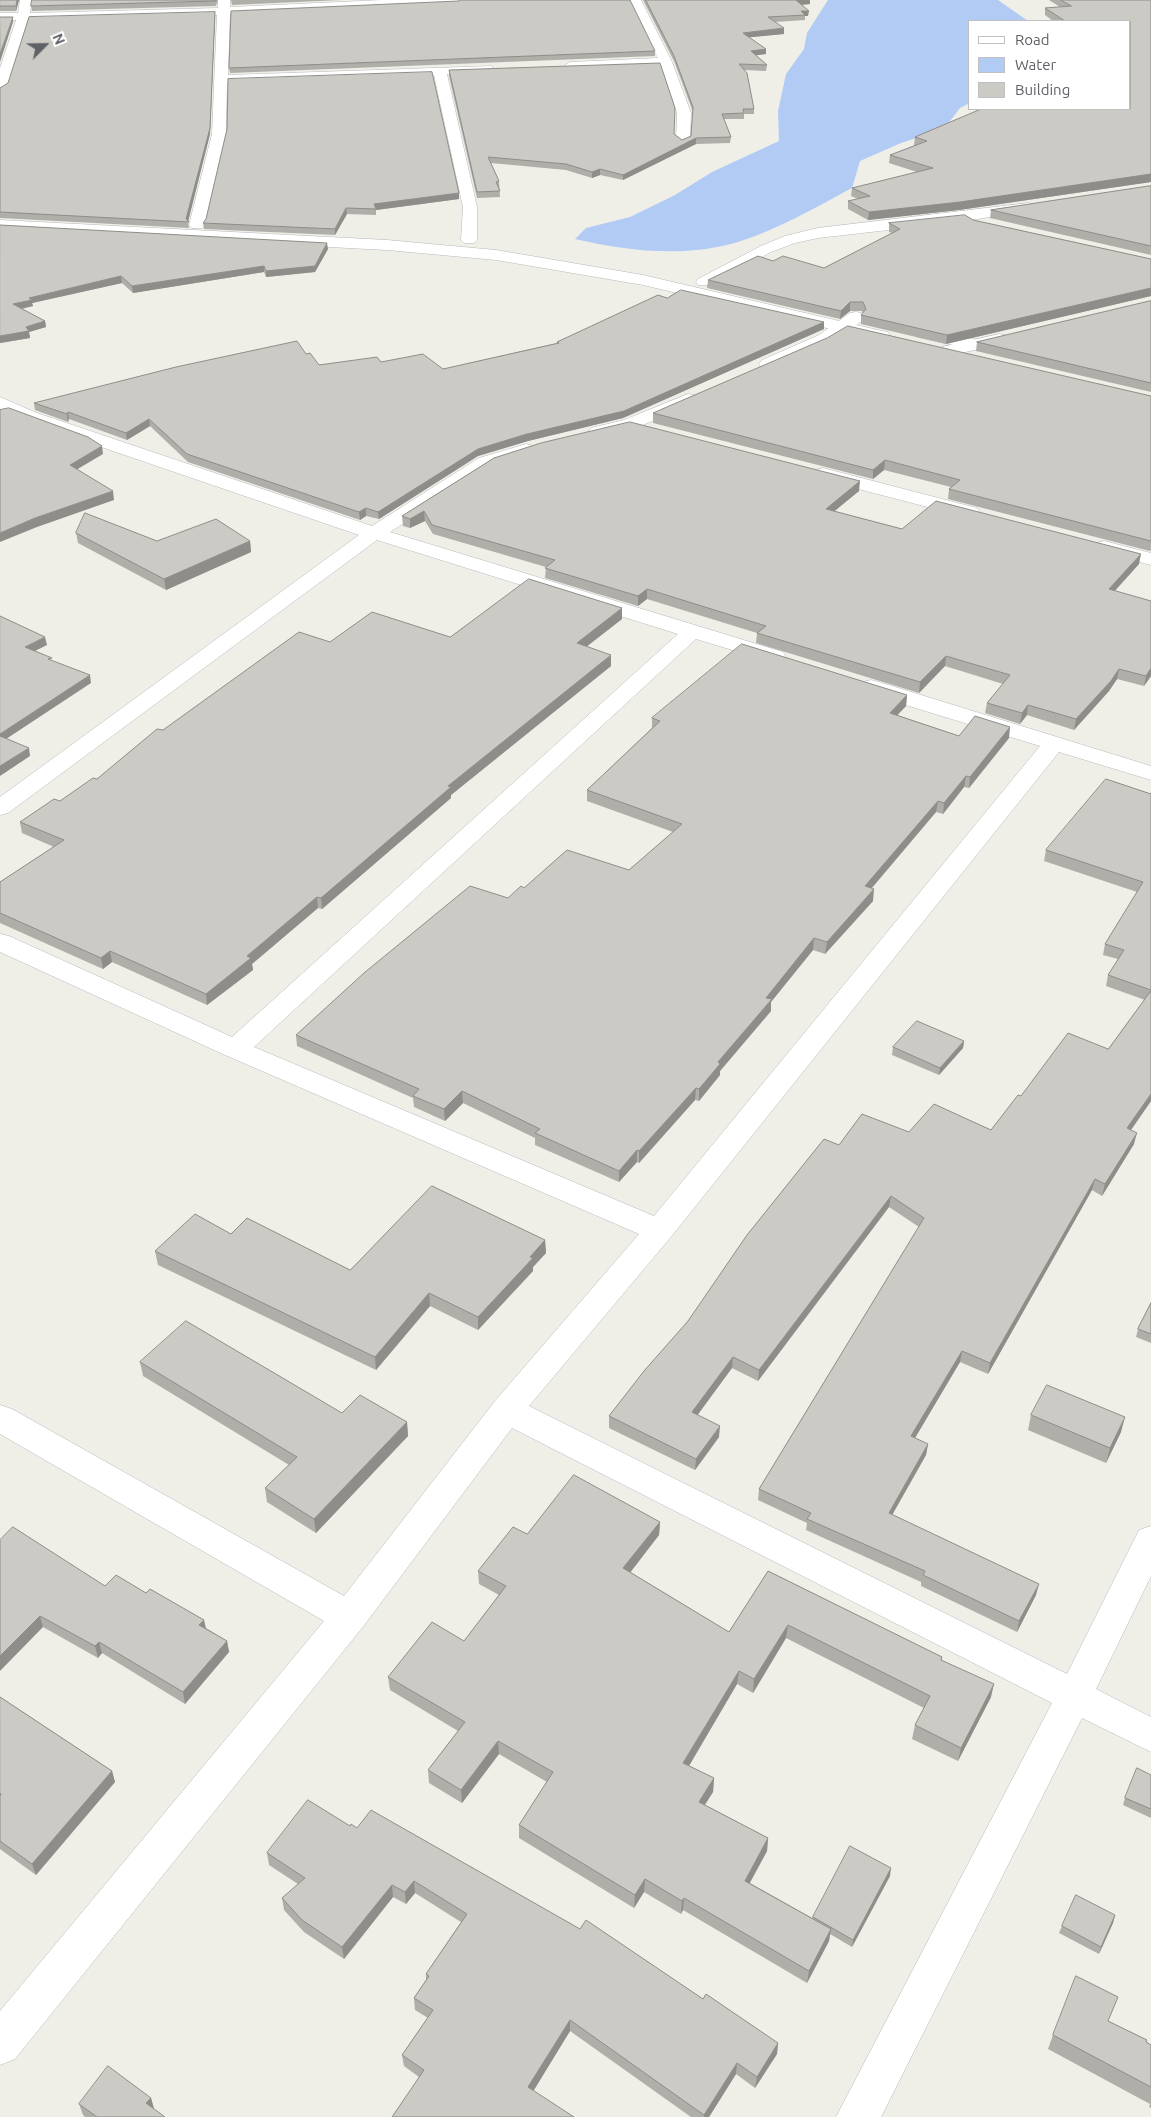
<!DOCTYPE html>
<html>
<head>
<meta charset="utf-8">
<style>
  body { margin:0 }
  #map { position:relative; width:1151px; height:2117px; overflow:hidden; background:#efefe8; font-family:Ubuntu,sans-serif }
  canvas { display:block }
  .legend { position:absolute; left:968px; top:20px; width:162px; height:90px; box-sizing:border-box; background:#fff; border:1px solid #bfc0c2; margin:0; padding:6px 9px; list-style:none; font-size:15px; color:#5f6166 }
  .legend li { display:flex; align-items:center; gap:10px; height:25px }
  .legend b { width:25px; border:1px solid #bfc0c2 }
  .north { position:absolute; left:20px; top:20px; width:50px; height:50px; -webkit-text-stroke:4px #fff; paint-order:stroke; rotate:67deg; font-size:14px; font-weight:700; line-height:20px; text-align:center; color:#5f6166 }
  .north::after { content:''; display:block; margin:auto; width:18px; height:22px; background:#5f6166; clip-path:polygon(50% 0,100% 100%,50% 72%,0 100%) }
</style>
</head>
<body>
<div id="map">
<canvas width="1151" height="2117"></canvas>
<ul class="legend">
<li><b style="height:6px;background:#fff"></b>Road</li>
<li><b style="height:14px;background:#b2cbf5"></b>Water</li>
<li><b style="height:14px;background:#cbcac4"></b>Building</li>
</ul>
<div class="north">N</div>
</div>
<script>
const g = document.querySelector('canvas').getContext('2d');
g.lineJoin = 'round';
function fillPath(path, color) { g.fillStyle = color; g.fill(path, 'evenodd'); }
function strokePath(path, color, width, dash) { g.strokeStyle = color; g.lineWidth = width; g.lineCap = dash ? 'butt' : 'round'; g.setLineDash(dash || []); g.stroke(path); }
const water = new Path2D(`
  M828,0H998L1028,21H970V103L960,108L944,129L901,143L860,161L852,188C817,207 776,230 738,242C685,258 627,251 575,239L586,228L630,217L675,195L712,172L779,141L778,111L786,74L804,49L807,33Z`);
const street = new Path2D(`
  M20,0H32L30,13L218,8V0H230V7L382,0H465L459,4L230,14L228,75L492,66L493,69L492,72L487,73L447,74L477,207V240L474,243H464L461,240L463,207L434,75L227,83L226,134L205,225L202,228H192L189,225L212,134L217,15L28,20L7,88L0,92V68L16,20L0,21V13H18Z
  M629,0H641L672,62L691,113L690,140L688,143L683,144L676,140L677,113L661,66L570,70L564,66L570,62L658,58Z
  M1028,203L1033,204L1035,207L1033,210L959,222L818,238L795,243L771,252L710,285H698L696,282L698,279L761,246L785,236L818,228Z
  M856,312L862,313L864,317L862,321L831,342L774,368L768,369L762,368L759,364L762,360L819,335L850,313Z
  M999,334L1005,335L1007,339L1005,343L948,356L942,355L939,351L942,347Z
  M688,394L694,395L697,399L694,403L636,428L597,437L591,436L588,432L591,428L624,420Z
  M0,397L37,413L372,526L479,458L526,444L533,446L535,450L533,454L493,466L390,532L783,652L786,657L783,662L775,663L696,639L254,1047L654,1216L1040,746L863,692L860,687L863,682L871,680L879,682L1151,766V780L1059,752L670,1238L529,1406L1067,1674L1139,1530L1151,1526V1576L1096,1689L1151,1717V1752L1082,1718L881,2117H836L1052,1703L512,1428L362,1628L15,2059L0,2065V2011L324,1621L0,1434V1405L12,1409L344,1596L495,1401L639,1234L225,1055L0,952V934L9,936L232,1037L678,634L377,540L8,813L0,815V797L359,535L25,421L0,409Z
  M823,468L977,508L980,512L977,516L970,518L816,478L814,474L816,470Z
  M1104,541L1151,553V565L1097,551L1094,547L1097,543Z`);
const secondary = new Path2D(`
  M0,220L387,240L496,250L643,275L882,331L888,332L890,336L888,340L882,341L643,285L496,260L387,250L0,230Z
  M923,328L1019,349L1022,353L1019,357L1013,358L917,337L915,333L917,329Z`);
const wall = new Path2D(`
  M0,0H19L16,11H0Z
  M218,0L216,6L32,11L31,6Z
  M231,0H341L232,5Z
  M643,0H810V4L802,5L808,16H805V20L775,22L784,34L749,37L766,54L756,55L767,65L766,71L744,70L754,109V114H744V119H724L731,137L730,143L696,144L623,180L600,175L592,178L566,170L491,163L499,181L500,197L477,198L449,76V70L674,134L682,140L691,136L693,112L674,61Z
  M1049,0H1151V182L959,210L868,220L848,209V201L858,199L851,196L852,188L917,172L889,163L890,155L915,145H914L915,137L1130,109V21H1053L1045,15V8L1060,7Z
  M459,1L655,51V56L230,73L229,68Z
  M215,12V17L210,134L188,221L189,228L0,218V88Z
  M1151,186V255L990,218L991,210Z
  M459,193V199L376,210V215L347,214L335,235L204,229L203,223Z
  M973,220L1151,259V296L946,344L861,324V315L863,313L862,311H850L840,319L707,288L708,280L773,261L824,268L892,233L889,232V223Z
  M0,225L328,249L315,272L266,277L264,272L133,293L122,283L32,303L33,306L22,309L45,321L46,327L29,332L30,338L0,343Z
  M667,298L824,329L623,418L528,441L478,456L379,519L366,516L360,520L188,462L150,426L127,440L69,419L68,422L35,410L34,403L306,354L319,365L381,362L443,369L557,343V342Z
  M1151,301V392L976,351L977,342Z
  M1151,396V550L1150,551L948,499L949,489L951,487L884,470L873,479L653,423V413Z
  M494,458L859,491L834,511L902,529L1139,564L1115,591L1151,676L1144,686L1117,679L1109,691L1074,730L1027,715L1020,724L985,713L987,703L1003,684L945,666L919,693L756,643L757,633L647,599L638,606L545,578L546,567L433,534L425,521L410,528L403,526L402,516Z
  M76,533L157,541H250L251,552L166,590L78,543Z
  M622,619L586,647L611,666L451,795V798L322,909L318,908L252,964L253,970L207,1005L112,962L103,969L0,923V882L54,847L22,833L20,822L60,801L97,779L163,730L330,642L450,637Z
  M907,695L906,706L897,715L959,736L1009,738L969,788L964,787L943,814L936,812L872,888L873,901L825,954L813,950L771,1002V1011L720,1071V1075L699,1101L695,1100L639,1163L637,1162L619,1182L535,1145V1138L463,1103L445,1121L414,1107L413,1098L297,1046L296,1035L524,888L629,870L673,832L587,801V790L652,728V718Z
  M1151,794V1101L1131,1130L1134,1144L1102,1196L1092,1190L988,1374L960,1362L915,1438L928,1444L926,1455L892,1515L1036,1595L1017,1632L921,1586V1582L806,1530L807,1523L758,1500L759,1489L919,1227L889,1207L758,1381L732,1368L697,1415L719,1437L695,1470L609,1428V1416L688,1321L839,1145L909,1132L991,1130L1021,1096L1108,1049L1145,1000L1106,986L1108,975L1118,959L1103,955L1105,944L1137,892L1044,861L1046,850Z
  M964,1041L963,1048L939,1075L892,1055L893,1047Z
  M231,1234L350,1270L545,1240L546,1253L533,1267V1271L478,1330L430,1306L376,1370L158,1265L155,1251Z
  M1151,1303V1343L1136,1337L1138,1329Z
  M140,1362L342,1413L407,1422L408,1436L316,1533L267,1502L265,1488L289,1465L143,1376Z
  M1031,1415L1121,1432L1106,1463L1028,1430Z
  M660,1522L659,1535L630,1572L729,1632L768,1571L942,1657V1660L991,1697L958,1761L912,1739L915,1725L924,1708L786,1638L753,1693L737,1684L689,1766L714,1778L713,1792L705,1805L768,1838L767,1851L750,1883L812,1918L813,1917L890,1876L852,1947L830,1934L829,1941L807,1983L683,1910L681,1914L644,1892L634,1908L519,1838V1825L547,1782L499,1754L462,1803L429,1783L428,1770L458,1731L390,1690L388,1677L464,1641L499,1595L479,1584L478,1571L527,1534Z
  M0,1540L105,1586L146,1593L204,1620L206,1628L227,1641L229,1652L185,1704L102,1653L98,1658L43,1627Z
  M0,1697L112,1771L115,1782L36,1875L0,1849Z
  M1151,1775V1818L1123,1805L1125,1798Z
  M350,1826L357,1828L703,1999L778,2043L777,2054L755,2088L736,2074L709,2117H691L570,2031L534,2090L419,2077L404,2066L402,2055L428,2018L415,2010L414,1998L426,1980V1974L461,1922L415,1893L406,1904L393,1897L344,1959L304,1932L284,1910L282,1898L298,1884L269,1865L267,1853Z
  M1115,1915L1113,1923L1099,1954L1059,1933L1062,1926Z
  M1109,2021L1151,2045V2108L1149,2107L1150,2104L1048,2049L1053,2035Z
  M151,2098L154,2109L165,2117H85L83,2115L79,2104Z`);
const shadedWall = new Path2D(`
  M17,0H19L16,11V6Z
  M796,0H810V4L796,5Z
  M801,11H809L808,16H805Z
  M215,12V17L210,134L188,222L186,219Z
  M13,17V22L0,62V54Z
  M784,28V34L743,38V33Z
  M766,49V54L751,56V51Z
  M696,138V144L623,180V175Z
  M600,169V175L592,178V172Z
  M1151,174V182L959,210L868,220L869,212Z
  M459,193V199L376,210L374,204Z
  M346,208L347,214L335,235V229Z
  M327,243L328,249L315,272L266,277V271Z
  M264,266V272L133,293L132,286Z
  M121,276L122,283L32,303L33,306L14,310L13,304L29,298Z
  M1151,288V296L946,344L947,335Z
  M850,302V311L840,319L841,311Z
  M45,321L46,327L29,332L30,338L0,343V336L26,327Z
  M824,322V329L623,418L528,441L478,456L379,519L378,512L478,449Z
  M68,412L69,419L68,422L67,414Z
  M149,419L150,426L127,440L126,433Z
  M102,446L103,454L71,473L70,465Z
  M885,460L884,470L873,479V470Z
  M860,481L859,491L825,519L826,509Z
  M113,491L114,500L37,527L0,542V533L35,518Z
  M366,508V516L360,520L359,512Z
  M424,511L425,521L410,528V519Z
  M250,541L251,552L166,590L164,579Z
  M1141,554L1139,564L1107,599L1109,589Z
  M647,589V599L638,606V596Z
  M622,608V619L577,654V643Z
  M45,637L47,645L27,655L25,647Z
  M611,655V666L451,795V798L322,909L321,898L448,786Z
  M946,656L945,666L919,693L920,682Z
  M1151,668V676L1144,686L1146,676Z
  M1119,669L1117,679L1109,691L1074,730L1076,719Z
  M90,675L91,683L0,743V734Z
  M907,695L906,706L889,724L890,713Z
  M1028,705L1027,715L1020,724L1022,713Z
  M1010,727L1009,738L969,788L970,777Z
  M29,748L30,756L0,776V766Z
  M966,776L964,787L943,814L944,803Z
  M938,801L936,812L864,897L865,886Z
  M874,889L873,901L825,954L827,942Z
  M317,897L318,908L252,964L253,970L207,1005L206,994L247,956Z
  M814,938L813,950L771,1002V1011L720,1071V1075L699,1101V1089L718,1062L766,998Z
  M110,951L112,962L103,969L101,958Z
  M964,1041L963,1048L939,1075L940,1068Z
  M696,1088L695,1100L639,1163V1151Z
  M462,1091L463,1103L445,1121L444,1109Z
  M1151,1094V1101L1124,1140L1127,1128Z
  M1137,1133L1134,1144L1102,1196L1105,1184Z
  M637,1150V1162L619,1182V1171Z
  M1095,1179L1092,1190L988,1374L990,1363Z
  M891,1196L889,1207L758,1381L759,1370Z
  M545,1240L546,1253L533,1267V1271L478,1330V1317Z
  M429,1293L430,1306L376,1370L375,1357Z
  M962,1351L960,1362L909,1448L911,1436Z
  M733,1357L732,1368L691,1424L692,1412Z
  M1125,1417L1121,1432L1106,1463L1110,1448Z
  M407,1422L408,1436L316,1533L314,1519Z
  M720,1426L719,1437L695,1470L696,1459Z
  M928,1444L926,1455L887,1524L889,1513Z
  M660,1522L659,1535L623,1582V1568Z
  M1039,1584L1036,1595L1017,1632L1019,1621Z
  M40,1616L43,1627L0,1671V1656Z
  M204,1620L206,1631L199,1625Z
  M788,1625L786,1638L753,1693L754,1679Z
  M227,1641L229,1652L185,1704L183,1692Z
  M99,1642L102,1653L98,1658L95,1646Z
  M739,1671L737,1684L683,1776V1763Z
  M994,1684L991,1697L958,1761L961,1748Z
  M498,1741L499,1754L462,1803L461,1790Z
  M112,1771L115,1782L36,1875L32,1864Z
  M714,1778L713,1792L698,1815L699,1802Z
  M768,1838L767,1851L744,1893L745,1881Z
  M891,1868L890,1876L852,1947L853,1940Z
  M645,1879L644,1892L634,1908L635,1895Z
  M414,1881L415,1893L406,1904L405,1892Z
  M392,1885L393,1897L344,1959L342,1947Z
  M684,1898L683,1910L681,1914L682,1901Z
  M1115,1915L1113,1923L1099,1954L1101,1947Z
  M831,1929L829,1941L807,1983L809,1971Z
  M570,2020V2031L529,2098L528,2087Z
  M778,2043L777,2054L755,2088L757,2077Z
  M737,2063L736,2074L709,2117H704V2115Z
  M151,2098L154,2109L146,2103Z`);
const building = new Path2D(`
  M0,0H17L16,6H0Z
  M32,0H216V1L31,6Z
  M460,0H630L655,51L229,68L231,11L459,1Z
  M646,0H800H796L809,11H801L805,15L768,17L784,28L743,33L766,49L751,51L767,65L739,64L747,73L754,109H743L744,113L722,114L731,137L696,138L623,175L600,169L592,172L566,164L488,157L499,181L496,182L500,191L477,192L449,70L660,63L675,108L674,134L682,140L691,136L693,107L674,56Z
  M1061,0H1151V174L960,202L869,212L848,201L870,196L852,188L933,168L890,155L927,141L915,137L981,109H1130V21H1065L1045,8L1071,6Z
  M215,12L210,128L186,219L189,222L0,212V88L8,83L29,17Z
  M0,17H13L0,54Z
  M432,72L459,193L374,204L376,209L346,208L335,229L203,223L206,219L227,129L228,79Z
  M1151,186V246L991,210Z
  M965,215L973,220L1151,259V288L947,335L861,315L866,309L863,302H850L841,311L708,280L758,256L773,261L783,256L824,268L900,229L889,223Z
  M0,225L327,243L315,266L266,271L264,266L132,286L121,276L29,298L32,300L13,304L45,321L26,327L29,331L0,336Z
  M681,290L824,322L624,411L527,434L478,449L378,512L366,508L359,512L187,454L149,419L126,433L68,412L67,414L34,403L176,367L297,341L306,354L310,353L319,365L377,357L381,362L423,354L443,369L559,343L557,342L658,295L667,298Z
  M1151,301V383L977,342Z
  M848,326L1151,396V541L949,489L960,480L885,460L873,470L653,413L827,338Z
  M9,408L88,437L102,446L70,465L113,491L35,518L0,533V410Z
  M630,422L860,481L826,509L902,529L936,501L1141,554L1109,589L1151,601V668L1146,676L1119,669L1111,681L1076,719L1028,705L1022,713L987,703L1010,675L946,656L920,682L757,633L766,626L647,589L638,596L545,568L555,560L432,525L424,511L410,519L402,516L494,458L541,443Z
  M85,513L157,541L216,519L250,541L164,579L76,533Z
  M529,579L622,608L577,643L611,655L448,786L451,787L321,898L317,897L247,956L251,958L206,994L110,951L101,958L0,913V882L64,840L20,822L54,799L60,801L93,778L97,779L157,729L163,730L299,632L330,642L372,612L450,637Z
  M0,616L45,637L25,647L52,658L48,659L90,675L0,734Z
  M742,644L907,695L890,713L959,736L975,716L1010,727L970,777L966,776L944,803L938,801L865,886L874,889L827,942L814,938L766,998L772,999L718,1062L720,1064L699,1089L696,1088L639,1151L637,1150L619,1171L535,1133L540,1129L462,1091L444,1109L413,1096L419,1089L296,1035L364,973L470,886L508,898L521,886L524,888L567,850L629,870L682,824L587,790L660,721L652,718Z
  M0,736L29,748L0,766Z
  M1106,779L1151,794V990L1108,975L1124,950L1105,944L1143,882L1046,850Z
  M1151,991V1094L1127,1128L1137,1133L1105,1184L1095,1179L990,1363L962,1351L911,1436L928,1444L889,1513L1039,1584L1019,1621L923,1575L925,1571L807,1519L811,1513L759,1489L924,1218L891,1196L759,1370L733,1357L692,1412L720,1426L696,1459L609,1416L644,1371L688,1321L747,1235L824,1139L839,1145L862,1114L909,1132L934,1104L991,1130L1018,1095L1021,1096L1068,1033L1108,1049Z
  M917,1021L964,1041L940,1068L893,1047Z
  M432,1186L545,1240L530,1257L533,1258L478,1317L429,1293L375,1357L155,1251L195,1214L231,1234L247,1218L350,1270Z
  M1151,1303V1334L1138,1329Z
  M186,1321L342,1413L360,1395L407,1422L314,1519L265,1488L297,1457L140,1362Z
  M1047,1385L1125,1417L1110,1448L1031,1415Z
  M574,1475L660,1522L623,1568L729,1632L768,1571L942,1657L941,1660L994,1684L961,1748L915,1725L930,1696L788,1625L754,1679L739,1671L683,1763L714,1778L699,1802L768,1838L745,1881L831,1929L809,1971L684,1898L682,1901L645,1879L635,1895L519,1825L553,1772L498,1741L461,1790L428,1770L465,1722L388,1677L432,1622L464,1641L506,1586L478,1571L513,1527L527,1534Z
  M13,1527L105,1586L116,1575L146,1593L150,1589L204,1620L199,1625L227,1641L183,1692L99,1642L95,1646L40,1616L0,1656V1540Z
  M0,1697L112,1771L32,1864L0,1841V1796L1,1794L0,1793Z
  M1137,1768L1151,1775V1809L1125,1798Z
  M308,1800L350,1826L351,1824L357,1828L371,1810L580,1929L586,1920L703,1999L706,1994L778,2043L757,2077L737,2063L704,2115L570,2020L528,2087L574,2117H392L424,2070L402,2055L433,2010L414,1998L429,1976L426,1974L467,1914L414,1881L405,1892L392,1885L342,1947L302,1920L282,1898L305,1878L267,1853Z
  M850,1846L891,1868L853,1940L813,1917Z
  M1076,1895L1115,1915L1101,1947L1062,1926Z
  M1076,1976L1118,1997L1108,2021L1147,2040L1146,2042L1151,2045V2087L1053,2035Z
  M108,2066L151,2098L146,2103L165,2117H97L79,2104Z`);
fillPath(water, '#b2cbf5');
strokePath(street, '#b8b8bd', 1);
strokePath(secondary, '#b6b8bd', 1);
fillPath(street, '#fff');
fillPath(secondary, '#fff');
fillPath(wall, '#afaea9');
fillPath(shadedWall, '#8e8d89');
fillPath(building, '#cbcac4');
strokePath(building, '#8e8d89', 1);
</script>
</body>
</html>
